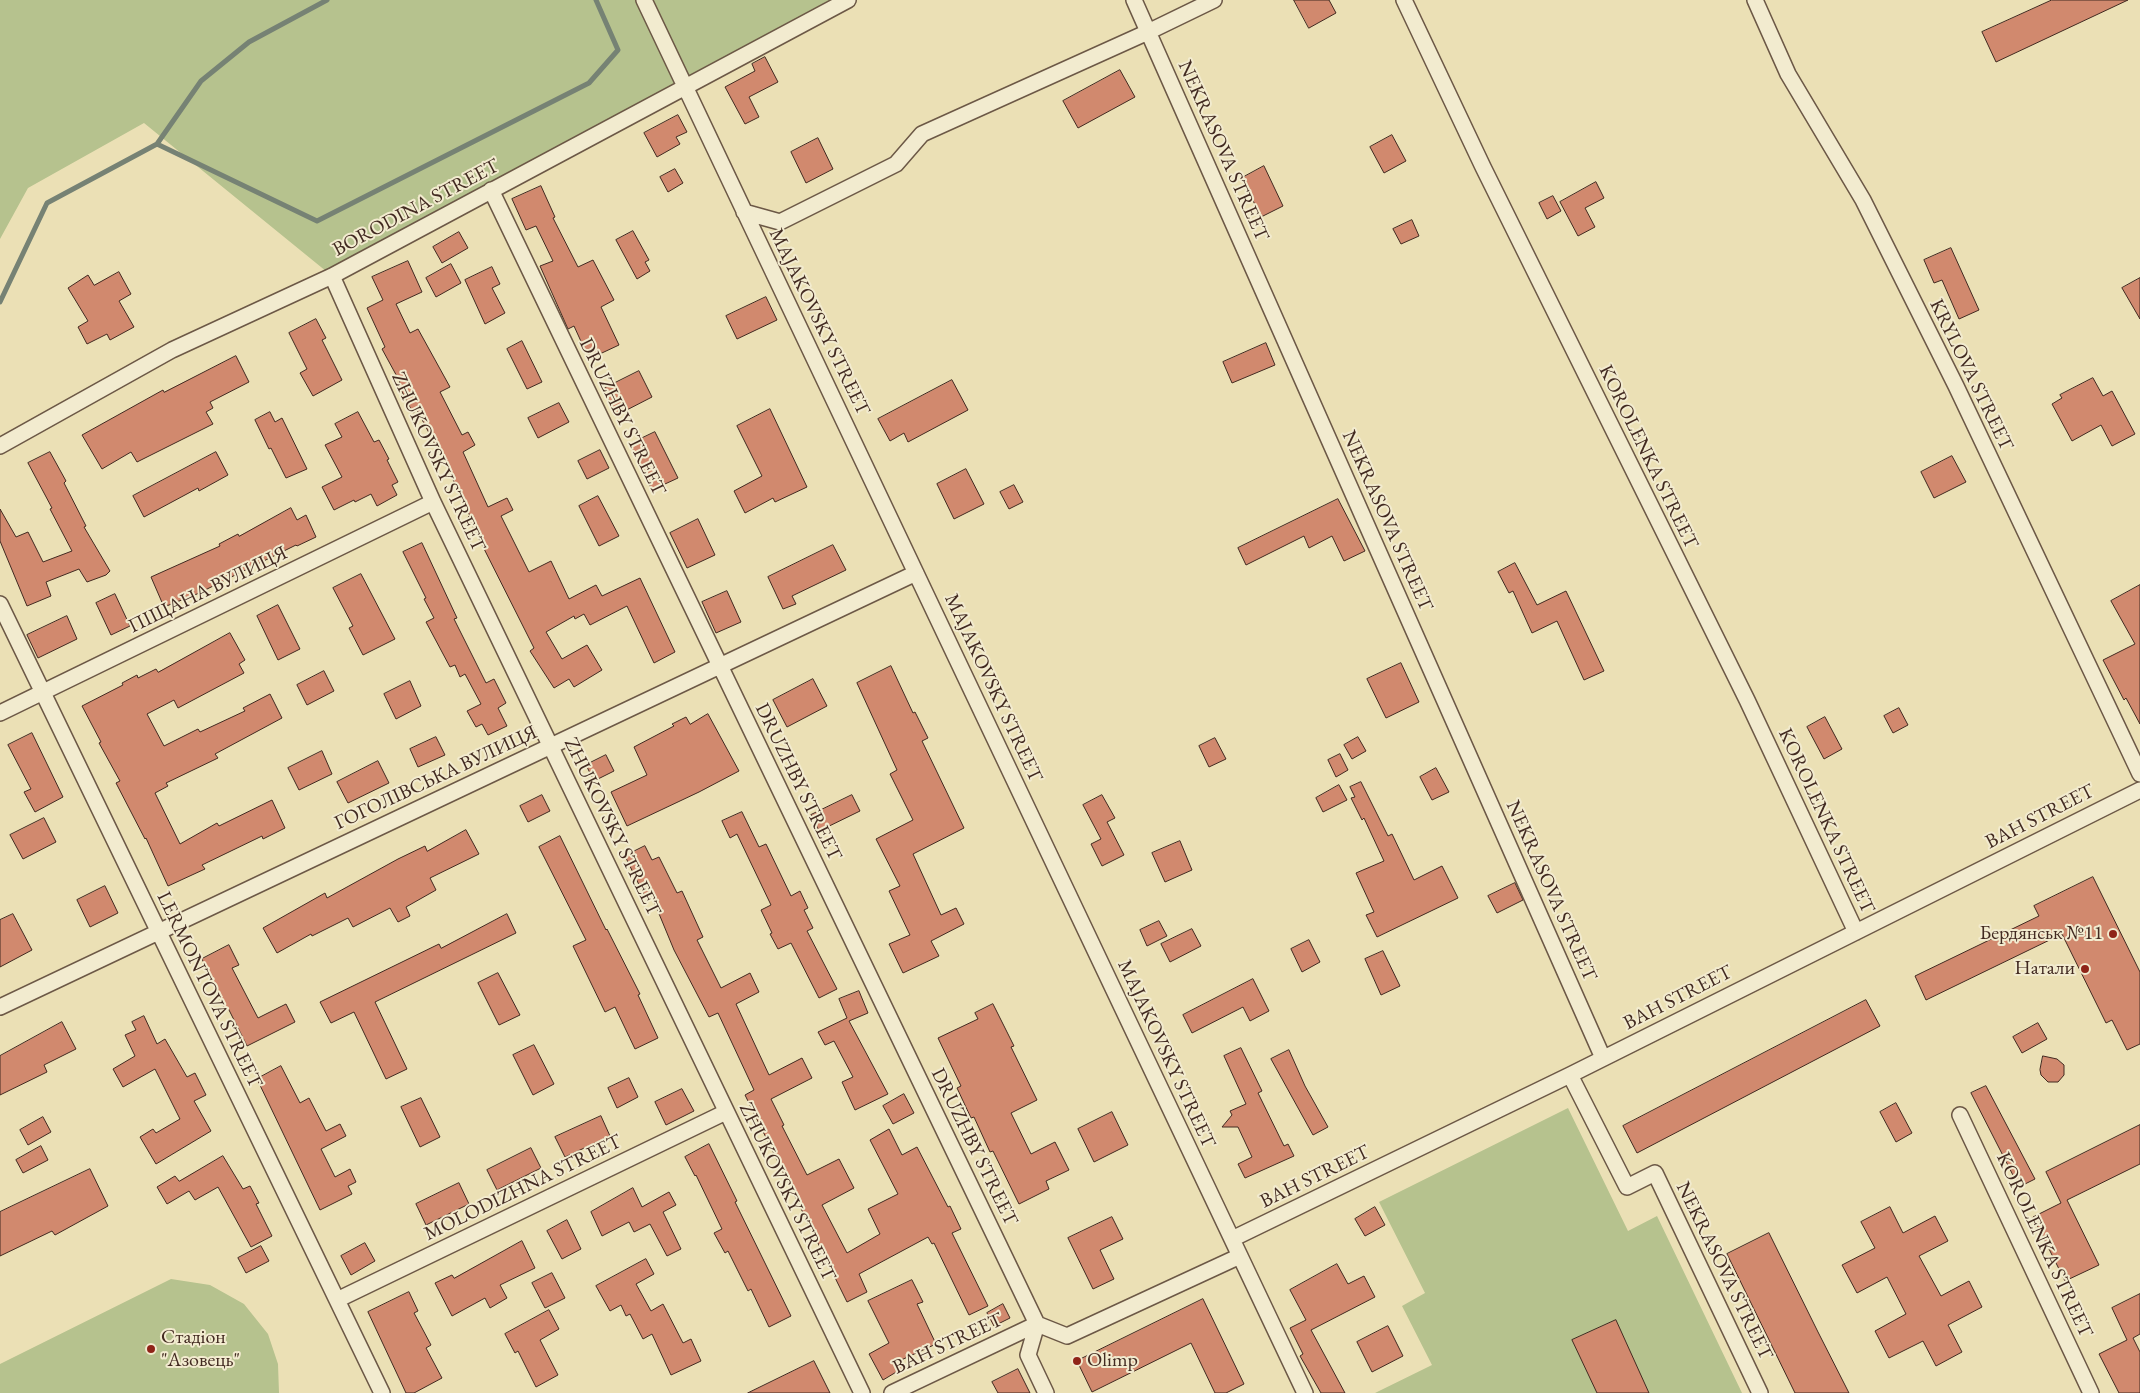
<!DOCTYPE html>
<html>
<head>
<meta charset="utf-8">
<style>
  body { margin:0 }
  canvas { display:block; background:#ebe0b5 }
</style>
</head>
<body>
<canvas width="2140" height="1393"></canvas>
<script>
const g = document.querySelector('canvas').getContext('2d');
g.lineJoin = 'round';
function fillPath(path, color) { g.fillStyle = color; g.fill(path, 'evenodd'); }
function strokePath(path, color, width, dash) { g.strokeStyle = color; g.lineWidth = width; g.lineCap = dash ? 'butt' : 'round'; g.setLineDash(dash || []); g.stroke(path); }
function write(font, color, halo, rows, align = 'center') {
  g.font = font + ' "EB Garamond",serif'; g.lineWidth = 4; g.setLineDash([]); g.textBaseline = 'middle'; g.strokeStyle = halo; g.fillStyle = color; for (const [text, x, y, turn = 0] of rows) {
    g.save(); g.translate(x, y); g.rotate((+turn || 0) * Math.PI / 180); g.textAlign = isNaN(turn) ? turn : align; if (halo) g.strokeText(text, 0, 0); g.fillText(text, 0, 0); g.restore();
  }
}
const green = new Path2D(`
  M0,0H640L681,86L332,276L144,123L28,188L0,239Z
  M646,0H842L686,83Z
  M1568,1108L1628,1231L1657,1216L1742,1393H1375L1432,1365L1402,1306L1425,1293L1379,1202Z
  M171,1279L210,1285L244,1304L268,1334L278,1364L279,1393H0V1364Z`);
const stream = new Path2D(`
  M157,144L201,81L249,42L327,0
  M0,302L47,203L157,144L317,221L589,83L618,50L596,0`);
const building = new Path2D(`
  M1294,0H1329L1336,13L1309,28Z
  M2052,0H2128L1996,62L1982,32Z
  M765,57L778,82L749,97L759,117L745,124L725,87L755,71L752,64Z
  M1120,70L1135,97L1078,128L1063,101Z
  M678,115L687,132L676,137L680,144L657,157L644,133Z
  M1392,135L1406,161L1384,173L1370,147Z
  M818,138L833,169L806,183L791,152Z
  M1264,166L1283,206L1261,217L1242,178Z
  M675,169L683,183L668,192L660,177Z
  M1596,182L1604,198L1585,208L1595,227L1578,236L1560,202Z
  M541,186L555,217L553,218L578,267L593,260L614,300L601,307L619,345L589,359L574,326L568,329L540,266L553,261L536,226L526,230L512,199Z
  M1553,196L1561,211L1547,219L1539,203Z
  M1412,220L1419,236L1401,244L1393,229Z
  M633,231L649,260L645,262L650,271L637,279L616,240Z
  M459,232L468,248L442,263L433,247Z
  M1951,248L1979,310L1959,319L1942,280L1934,283L1924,260Z
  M408,261L422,292L396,304L410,333L418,329L450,387L440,392L462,435L468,432L475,445L463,452L488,507L507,498L513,510L501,516L529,572L551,561L569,599L596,585L602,596L640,578L675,652L654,663L627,606L590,625L584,614L575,619L574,616L546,632L562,659L587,645L602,670L574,687L569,679L554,688L530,651L534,648L468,517L470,516L449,471L417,410L413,413L398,384L400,382L382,349L385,347L367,308L383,300L372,277Z
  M451,264L461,283L436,297L426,278Z
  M492,267L500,284L492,288L505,313L485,324L465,280Z
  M119,272L131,294L119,301L134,327L110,340L107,334L87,344L78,327L88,321L68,288L88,275L94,285Z
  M2140,278V319L2122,288Z
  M766,297L777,320L737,339L726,316Z
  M316,319L326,338L322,340L342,380L313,396L300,373L307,369L289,333Z
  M522,341L542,382L527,389L507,349Z
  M1266,343L1275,365L1232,383L1223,362Z
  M236,356L249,382L210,402L213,408L206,412L213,424L137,462L131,452L102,469L82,435L163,390L164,392Z
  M639,371L652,397L617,415L603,389Z
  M2093,378L2103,396L2112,391L2135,434L2112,446L2101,425L2072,441L2052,404L2062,398L2060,395Z
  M952,380L968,410L908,442L904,433L890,441L878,419Z
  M559,403L569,422L538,438L528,418Z
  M770,409L807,487L775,502L773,498L745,513L734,491L762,476L737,426Z
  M270,412L275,422L282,418L307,469L286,478L271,448L269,449L255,420Z
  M358,412L374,442L379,440L389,459L387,460L398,482L392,485L397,495L377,506L371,494L355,502L354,500L334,510L322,487L342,477L325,445L342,437L335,424Z
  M655,432L678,478L652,490L630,444Z
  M600,450L609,468L587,479L578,461Z
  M50,452L66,481L64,483L86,526L84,527L110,571L106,575L87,582L79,569L46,582L51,596L27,606L0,541V509L16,537L28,532L43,562L72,551L50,509L52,508L28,463Z
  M216,452L228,475L199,491L198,488L144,517L133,496Z
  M1952,456L1966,482L1934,498L1921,472Z
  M966,469L984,504L954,519L937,484Z
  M1014,485L1023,502L1009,509L1000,492Z
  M598,496L619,536L599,546L579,506Z
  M1338,499L1365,551L1344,561L1332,536L1309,548L1304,536L1246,565L1238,548Z
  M291,508L297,520L306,515L316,537L297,546L296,545L197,594L164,607L151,577L220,546L219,544L238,534L239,536Z
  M698,519L715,555L687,568L670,533Z
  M422,543L457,618L454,619L486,683L494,679L506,703L498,708L507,726L488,735L482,724L476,727L467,711L481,704L465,674L460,677L455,665L450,667L426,622L434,618L424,599L426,598L403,552Z
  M833,545L846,570L792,596L796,604L783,609L768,577Z
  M1515,563L1537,605L1566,591L1604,671L1584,680L1557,621L1532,633L1513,591L1509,593L1498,572Z
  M361,574L395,639L363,655L349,628L353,626L333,588Z
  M2140,585V724L2126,698L2124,700L2103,660L2135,644L2111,601Z
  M727,591L741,622L716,633L702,602Z
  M115,594L130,626L111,635L96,603Z
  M278,605L300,649L278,660L257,616Z
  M67,616L77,639L38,658L27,635Z
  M230,633L245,660L239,664L244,673L178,708L174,700L147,714L164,746L198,729L200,732L245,711L243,708L270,694L282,718L215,754L218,758L166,783L168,786L155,793L180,844L217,823L219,826L272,800L285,828L263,839L262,836L202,865L205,869L168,886L146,838L145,839L116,783L120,781L99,743L101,742L82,706L123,685L122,683L137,675L138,678L156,669L158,672Z
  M1401,663L1419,702L1386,718L1367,679Z
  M891,666L913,713L915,712L928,738L922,741L964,828L913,854L941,915L956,908L964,924L931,941L939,956L903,973L889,944L910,935L889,891L900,886L876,839L913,820L890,774L897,770L857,683Z
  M324,671L334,691L307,705L297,685Z
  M813,679L827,706L787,727L773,700Z
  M410,681L421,706L396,719L384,694Z
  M1899,708L1908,725L1893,733L1884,716Z
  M708,714L739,771L699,792L627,826L611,792L647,775L634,747L674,726L672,724L686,717L690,724Z
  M1825,717L1842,749L1824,759L1807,727Z
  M32,733L63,797L35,812L24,792L31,789L8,745Z
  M436,737L445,755L418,767L410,749Z
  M1358,737L1366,751L1352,759L1344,745Z
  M1215,738L1226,759L1209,767L1199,746Z
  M322,751L332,774L299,790L288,768Z
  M1340,754L1348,770L1336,777L1328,760Z
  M606,755L614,771L594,781L586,765Z
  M378,761L389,783L348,803L337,782Z
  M1436,768L1449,792L1432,800L1420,777Z
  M1361,782L1388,836L1392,834L1414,880L1442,866L1458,898L1377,937L1366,915L1374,912L1356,873L1384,861L1364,818L1362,820L1351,798L1355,797L1350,787Z
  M1339,785L1347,800L1323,812L1316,798Z
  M542,795L550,811L528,822L520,806Z
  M852,795L860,811L819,831L811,815Z
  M1102,795L1115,818L1107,822L1124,855L1102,866L1091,844L1101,839L1083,805Z
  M742,812L759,847L766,844L791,896L800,891L808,908L804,910L813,928L807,931L837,989L819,998L791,943L778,949L770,934L772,933L761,910L771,905L737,834L730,838L722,821Z
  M44,818L56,842L23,859L10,835Z
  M466,830L479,854L430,878L436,890L406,907L410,916L398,922L390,908L353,927L348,918L312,936L311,934L277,953L263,928L325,893L327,898L398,859L425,846L427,851Z
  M560,836L606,930L607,929L640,994L638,995L658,1038L635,1049L615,1007L605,1012L573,946L586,940L539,847Z
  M1180,841L1192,870L1165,882L1152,853Z
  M645,846L652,860L659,857L677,893L682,891L703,937L697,940L721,988L750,973L759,992L736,1004L769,1075L802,1058L812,1078L771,1099L784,1125L782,1126L807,1175L839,1159L854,1188L822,1205L847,1253L880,1234L868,1209L898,1194L870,1140L889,1129L902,1155L917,1147L948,1207L950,1206L961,1229L952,1233L988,1306L969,1315L934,1243L932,1244L928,1237L859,1274L867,1292L847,1302L745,1095L754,1090L718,1013L709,1017L674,950L650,892L644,895L625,856Z
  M2093,877L2140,972V1044L2127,1050L2112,1020L2106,1023L2062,934L1926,1000L1915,976L2039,916L2034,906Z
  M1515,883L1523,900L1497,913L1488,896Z
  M105,886L118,913L90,927L77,900Z
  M13,914L32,950L0,967V920Z
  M507,914L516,933L375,1002L407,1069L386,1079L354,1012L331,1023L320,1002L439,944L441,948Z
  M1159,921L1167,936L1147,946L1140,930Z
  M1192,929L1201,946L1170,962L1161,944Z
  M1309,940L1320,962L1302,972L1291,949Z
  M229,945L239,965L232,968L258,1018L286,1004L295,1022L247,1046L228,1008L225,1010L202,959Z
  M1383,951L1400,986L1381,995L1365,959Z
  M498,973L520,1015L499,1025L478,983Z
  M1253,979L1269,1011L1250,1021L1243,1007L1192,1033L1183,1015Z
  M859,991L868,1013L849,1021L888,1094L855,1110L842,1082L853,1077L834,1041L825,1045L818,1032L847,1018L839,999Z
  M1866,1000L1880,1026L1637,1153L1623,1126Z
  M993,1004L1014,1046L1011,1047L1037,1100L1011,1113L1031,1154L1055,1142L1069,1170L1046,1181L1049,1189L1019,1204L993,1151L990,1152L974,1117L971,1118L957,1088L961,1086L938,1038L978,1019L975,1013Z
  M144,1016L157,1044L165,1039L187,1077L195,1073L206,1095L194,1101L211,1131L156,1164L140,1137L153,1129L156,1133L180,1119L155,1069L123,1087L113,1069L135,1056L125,1035L136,1030L132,1022Z
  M62,1022L76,1049L44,1065L47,1072L0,1095V1056Z
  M2038,1023L2047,1039L2022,1053L2013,1037Z
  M534,1045L554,1084L533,1095L513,1055Z
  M1241,1048L1262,1091L1258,1093L1284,1146L1288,1144L1294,1156L1245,1178L1238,1164L1252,1157L1238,1127H1222L1232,1115L1230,1111L1246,1104L1224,1056Z
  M1289,1050L1305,1086L1328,1127L1313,1135L1271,1059Z
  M2043,1056L2057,1059L2064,1065V1075L2058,1082H2048L2041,1075L2040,1070Z
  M281,1066L300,1103L309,1098L326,1131L340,1124L346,1136L321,1149L335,1177L350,1169L356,1182L348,1186L352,1194L320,1210L257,1079Z
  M629,1078L638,1097L617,1108L608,1088Z
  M1986,1086L2035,1179L2019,1187L1971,1093Z
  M682,1089L694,1111L666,1125L655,1102Z
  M904,1094L914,1113L893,1124L883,1106Z
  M421,1098L440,1137L420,1147L401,1107Z
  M1896,1103L1912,1133L1896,1142L1880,1112Z
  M1112,1112L1128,1145L1094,1162L1078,1129Z
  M601,1116L610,1136L565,1157L555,1137Z
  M43,1117L51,1132L28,1145L20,1130Z
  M2140,1125V1164L2067,1200L2099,1265L2065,1281L2033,1217L2061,1203L2046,1172Z
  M709,1144L737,1201L735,1202L791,1316L769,1327L751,1289L748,1291L728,1251L725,1253L714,1233L722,1229L696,1175L695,1176L685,1157Z
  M41,1146L48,1160L23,1173L16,1160Z
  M531,1148L541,1168L497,1190L487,1170Z
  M223,1156L243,1189L250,1186L259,1203L256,1204L272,1236L251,1247L218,1187L195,1200L189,1191L167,1204L157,1187L175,1176L179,1181Z
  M90,1169L108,1206L55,1235L52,1231L0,1256V1212Z
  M459,1183L469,1204L426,1225L416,1204Z
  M633,1188L642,1207L669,1192L676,1205L663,1212L681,1249L667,1256L650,1224L634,1232L629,1222L602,1236L591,1212Z
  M1375,1207L1385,1225L1365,1236L1355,1219Z
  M1890,1207L1903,1233L1935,1216L1948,1241L1919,1256L1941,1296L1969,1281L1982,1307L1948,1325L1962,1352L1936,1366L1923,1341L1889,1358L1875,1331L1906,1314L1887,1277L1857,1293L1842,1265L1875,1248L1861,1222Z
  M1112,1217L1123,1239L1100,1250L1114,1279L1093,1289L1068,1238Z
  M567,1220L581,1249L562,1259L547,1231Z
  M1769,1233L1818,1332L1849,1393H1795L1727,1254Z
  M522,1241L535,1268L500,1285L507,1298L490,1308L485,1298L452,1316L435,1283L452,1275L454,1278Z
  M365,1243L375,1261L351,1275L341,1256Z
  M261,1246L269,1261L246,1273L238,1258Z
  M646,1259L654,1274L636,1284L651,1311L663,1304L683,1343L691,1339L701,1361L671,1375L652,1334L643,1339L630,1314L626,1316L621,1305L610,1311L596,1286Z
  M1337,1264L1348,1284L1364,1276L1375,1297L1311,1330L1345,1393H1321L1300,1356L1303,1354L1290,1328L1306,1320L1290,1290Z
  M552,1273L565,1298L545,1308L532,1283Z
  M912,1280L923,1302L917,1304L936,1344L899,1361L903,1368L883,1380L869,1354L889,1343L868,1301Z
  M409,1292L418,1311L414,1313L431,1345L426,1348L442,1378L414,1393H406L368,1312Z
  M2140,1294V1334L2133,1338L2140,1352V1393H2119L2099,1354L2127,1340L2112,1308Z
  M1203,1299L1244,1384L1226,1393H1215L1191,1343L1092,1392L1077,1361Z
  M1003,1304L1010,1318L994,1326L987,1313Z
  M549,1310L559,1329L540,1340L558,1375L536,1387L518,1351L515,1353L505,1334Z
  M1616,1320L1649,1393H1597L1572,1340Z
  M1388,1326L1403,1356L1372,1372L1357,1342Z
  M814,1361L830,1393H748Z
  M1018,1369L1030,1393H998L992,1382Z`);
const street = new Path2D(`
  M644,0L1305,1393
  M1134,0L1603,1058
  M1404,0L1483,167L1747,700L1856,932
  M1755,0L1788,74L1863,200L1956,386L2140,774
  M491,190L1037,1324L1028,1355L1046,1393
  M744,212L780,222L896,164L922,134L1148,32L1214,0
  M332,276L433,502L862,1393
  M0,446L172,350L332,276L848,0
  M0,604L382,1393
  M0,713L433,502
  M0,1007L916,573
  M1570,1075L1627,1187L1655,1173L1760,1393
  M1960,1115L2091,1393
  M1232,1239L1570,1075L2140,790
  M337,1300L726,1112
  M892,1393L1037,1324L1067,1336L1240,1256`);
const markers = [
  [2113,934,5,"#8f2418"],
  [2085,969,5,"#8f2418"],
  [151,1349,5,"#8f2418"],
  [1077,1361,5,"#8f2418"]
];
const streetNames = [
  ["NEKRASOVA STREET",1223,151,66],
  ["BORODINA STREET",416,208,-28],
  ["MAJAKOVSKY STREET",819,322,64],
  ["KRYLOVA STREET",1971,375,64],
  ["DRUZHBY STREET",622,417,64],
  ["KOROLENKA STREET",1648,457,64],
  ["ZHUKOVSKY STREET",438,462,65],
  ["NEKRASOVA STREET",1387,521,66],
  ["ПІЩАНА ВУЛИЦЯ",208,590,-26],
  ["MAJAKOVSKY STREET",993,688,65],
  ["ГОГОЛІВСЬКА ВУЛИЦЯ",436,778,-25],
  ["DRUZHBY STREET",798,782,64],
  ["BAH STREET",2040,817,-27],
  ["KOROLENKA STREET",1826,821,65],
  ["ZHUKOVSKY STREET",612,827,64],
  ["NEKRASOVA STREET",1551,891,66],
  ["LERMONTOVA STREET",209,990,64],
  ["BAH STREET",1678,998,-27],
  ["MAJAKOVSKY STREET",1166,1054,65],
  ["DRUZHBY STREET",974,1147,64],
  ["BAH STREET",1315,1177,-26],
  ["MOLODIZHNA STREET",523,1188,-26],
  ["ZHUKOVSKY STREET",787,1192,64],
  ["KOROLENKA STREET",2044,1245,65],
  ["NEKRASOVA STREET",1724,1271,64],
  ["BAH STREET",948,1344,-25]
];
const poiNames = [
  ["Бердянськ №11",2103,934],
  ["Натали",2075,969],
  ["Стадіон",161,1338,"left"],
  ["\"Азовець\"",161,1361,"left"],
  ["Olimp",1087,1361,"left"]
];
fillPath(green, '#b6c28e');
strokePath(stream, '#768274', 5);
fillPath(building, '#d1896e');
strokePath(building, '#422a21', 1);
strokePath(street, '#6c5846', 18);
strokePath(street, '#f2ebcf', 15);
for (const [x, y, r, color] of markers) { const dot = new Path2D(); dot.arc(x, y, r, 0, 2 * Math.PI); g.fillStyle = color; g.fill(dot); strokePath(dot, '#f2ebcf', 2); }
write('20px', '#422a21', '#f2ebcf', streetNames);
write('20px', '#422a21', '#f2ebcf', poiNames, 'right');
</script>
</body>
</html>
